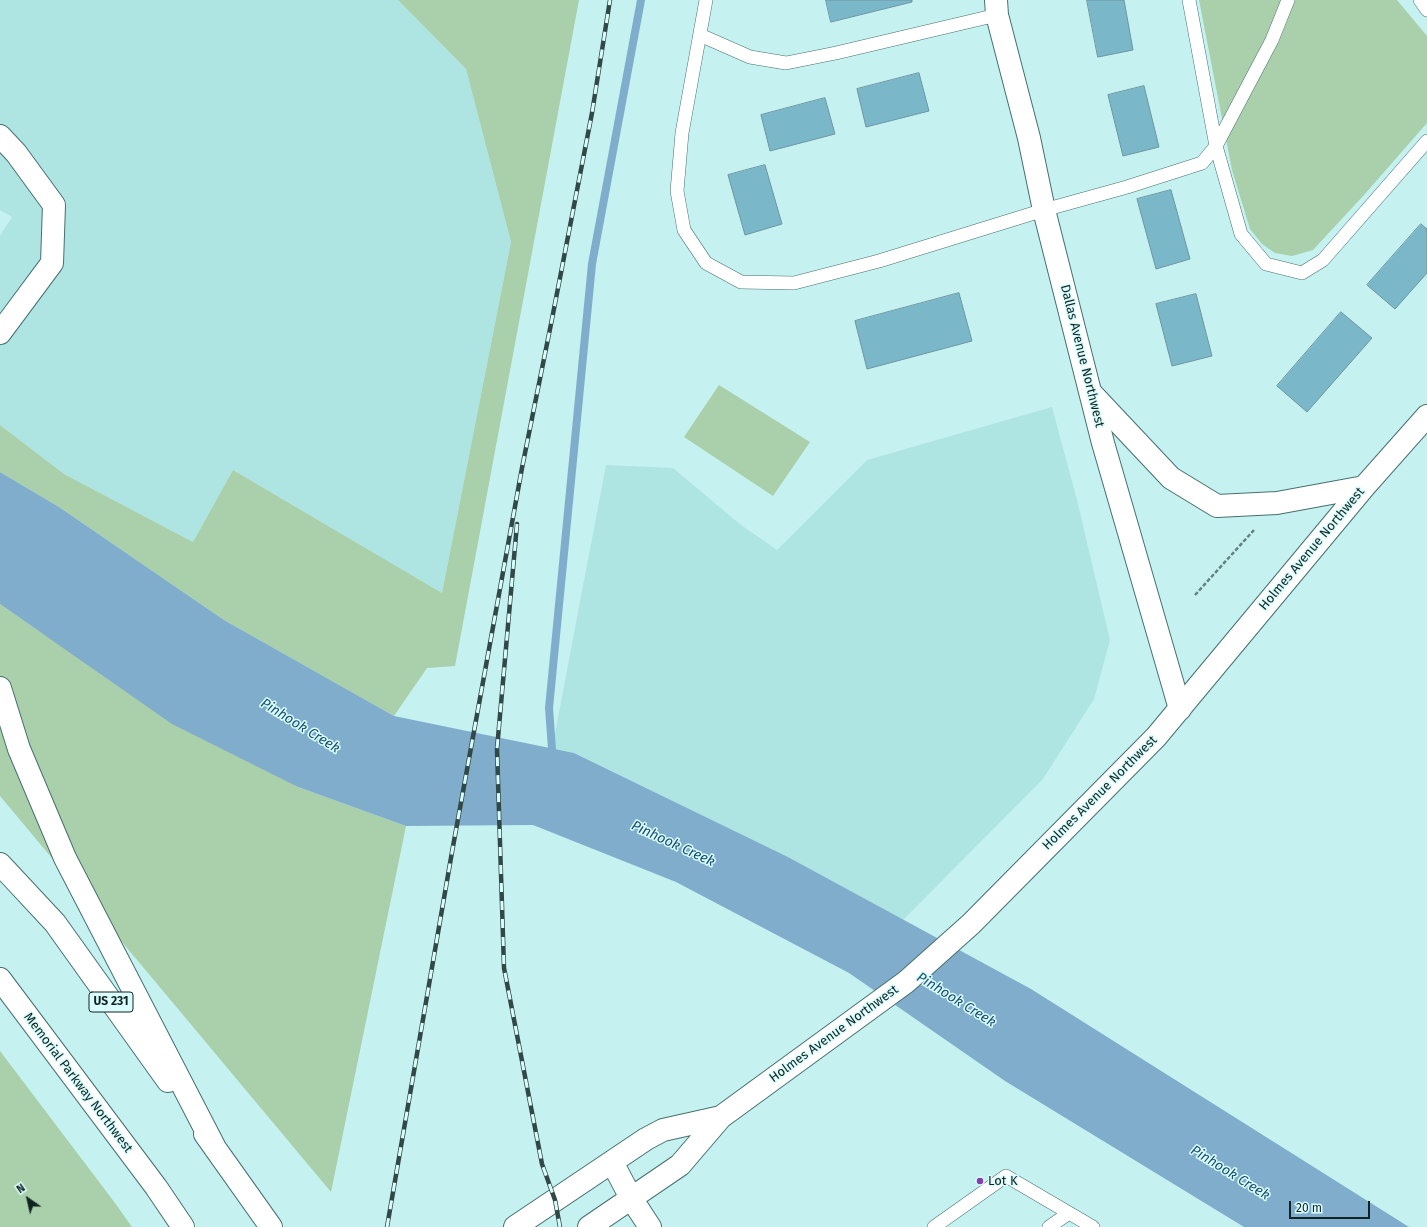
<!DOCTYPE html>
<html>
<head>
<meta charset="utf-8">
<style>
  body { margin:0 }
  #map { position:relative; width:1427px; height:1227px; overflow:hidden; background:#c5f2f0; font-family:"Fira Sans",sans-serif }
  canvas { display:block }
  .north { position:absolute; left:8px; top:1179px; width:40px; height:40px; -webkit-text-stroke:3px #d9fdfc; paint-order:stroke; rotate:326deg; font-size:11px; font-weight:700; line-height:16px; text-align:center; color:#122323 }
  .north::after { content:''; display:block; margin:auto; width:14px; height:18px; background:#122323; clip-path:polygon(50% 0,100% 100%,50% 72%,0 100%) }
  .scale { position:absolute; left:1289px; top:1201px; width:81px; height:18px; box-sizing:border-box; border:2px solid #122323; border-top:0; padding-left:5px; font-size:12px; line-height:14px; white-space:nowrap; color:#122323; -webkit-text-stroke:3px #d9fdfc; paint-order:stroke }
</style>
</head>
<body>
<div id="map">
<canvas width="1427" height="1227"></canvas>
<div class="north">N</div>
<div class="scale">20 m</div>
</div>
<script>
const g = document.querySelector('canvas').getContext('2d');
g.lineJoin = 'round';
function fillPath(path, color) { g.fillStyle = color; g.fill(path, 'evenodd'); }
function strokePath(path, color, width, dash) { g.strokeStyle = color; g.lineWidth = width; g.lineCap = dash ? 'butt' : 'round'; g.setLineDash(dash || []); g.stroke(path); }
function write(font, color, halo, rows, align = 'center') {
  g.font = font + ' "Fira Sans",sans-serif'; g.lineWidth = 3; g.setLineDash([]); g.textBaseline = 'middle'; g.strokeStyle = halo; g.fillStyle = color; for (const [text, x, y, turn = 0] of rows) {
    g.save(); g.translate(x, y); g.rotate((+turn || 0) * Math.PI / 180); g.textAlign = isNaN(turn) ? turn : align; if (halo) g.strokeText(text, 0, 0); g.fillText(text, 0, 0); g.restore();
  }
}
const built = new Path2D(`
  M0,0H398L466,69L511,242L442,593L233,470L193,542L64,474L0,425V236L12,217L0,210Z
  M1052,407L1077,500L1110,640L1094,699L1043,779L903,920L788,857L574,753L552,749L606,465L673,468L741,525L777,550L867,460Z`);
const green = new Path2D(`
  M398,0H579L455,666L427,668L394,716L224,620L59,507L0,472V425L64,474L193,542L233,470L442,593L511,242L466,69Z
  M1199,0H1397L1427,36V123L1364,195L1313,250L1292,256L1275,253L1262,244L1250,229L1232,170Z
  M719,385L810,442L773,496L684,437Z
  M0,604L39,631L298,787L406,826L331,1192L0,796Z
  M0,1051L115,1203L132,1227H0Z`);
const water = new Path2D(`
  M0,472L59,507L224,620L394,716L574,753L788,857L1031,989L1409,1227H1244L1005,1081L849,973L676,882L533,825L406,826L298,787L172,724L0,604Z`);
const stream = new Path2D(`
  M552,749L549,708L592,264L641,0`);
const building = new Path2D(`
  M826,0H912V2L831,22Z
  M1087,0H1124L1133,50L1098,57Z
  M919,73L929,111L866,127L857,89Z
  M1144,86L1159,147L1123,156L1108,95Z
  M825,98L835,134L770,151L761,115Z
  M765,165L782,224L745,235L728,175Z
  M1171,190L1190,259L1156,269L1137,199Z
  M1421,224L1427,229V273L1395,309L1367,285Z
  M959,293L972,341L867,369L855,321Z
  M1196,294L1212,356L1172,366L1156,304Z
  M1341,312L1372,338L1307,412L1277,386Z`);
const path = new Path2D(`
  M1195,595L1254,530`);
const lane = new Path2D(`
  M706,0L682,133L677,191L684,230L706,263L741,282L794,283L879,261L1044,210L1127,187L1202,163L1216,146L1272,40L1288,0
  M1189,0L1216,146L1241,234L1266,264L1302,273L1323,260L1427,141
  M1420,0L1427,10
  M700,35L750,57L786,63L836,53L997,15
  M934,1227L1006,1176L1093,1227
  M1049,1227L1069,1213`);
const street = new Path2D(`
  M996,0L997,15L1029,138L1044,210L1103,443L1180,709
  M0,136L16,153L54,205L52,263L0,333`);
const secondary = new Path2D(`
  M1091,393L1171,478L1217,506L1277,503L1364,487
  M612,1162L631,1198L650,1227
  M515,1227L646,1139L663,1130L721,1117
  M589,1227L680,1165L721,1117L906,982L971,924L1156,737L1364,487L1427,416`);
const highway = new Path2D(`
  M0,688L19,749L65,858L214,1146
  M0,864L55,923L168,1081
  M0,979L156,1187L183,1227
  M205,1134L271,1227`);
const rail = new Path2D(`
  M517,524L497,749L504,968L542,1164L555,1200L560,1227
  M387,1227L452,852L522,468L552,319L592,113L610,0`);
const markers = [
  [980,1181,4,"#873cad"]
];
const shields = [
  [111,1002,44]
];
const shieldNames = [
  ["US 231",111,1002]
];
const streetNames = [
  ["Dallas Avenue Northwest",1082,356,76],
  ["Holmes Avenue Northwest",1312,549,-50],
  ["Holmes Avenue Northwest",1100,793,-45],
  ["Holmes Avenue Northwest",834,1034,-36],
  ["Memorial Parkway Northwest",78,1083,53]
];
const poiNames = [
  ["Lot K",988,1181]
];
const waterNames = [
  ["Pinhook Creek",300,726,32],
  ["Pinhook Creek",673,844,25],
  ["Pinhook Creek",956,1000,32],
  ["Pinhook Creek",1230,1173,32]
];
fillPath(built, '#aee5e3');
fillPath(green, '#aacfab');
fillPath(water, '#81adcd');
strokePath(stream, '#81adcd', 8);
fillPath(building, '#7ab7c8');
strokePath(building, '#6e96a1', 1);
strokePath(lane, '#46706e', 14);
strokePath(street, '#46706e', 24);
strokePath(secondary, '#46706e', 24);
strokePath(highway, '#46706e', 24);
strokePath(path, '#658281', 2.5, [4, 2]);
strokePath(lane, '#fff', 13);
strokePath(street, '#fff', 22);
strokePath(secondary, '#fff', 22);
strokePath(highway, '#fff', 22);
strokePath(rail, '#324847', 4.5);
strokePath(rail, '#d9fdfc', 3, [9]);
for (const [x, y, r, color] of markers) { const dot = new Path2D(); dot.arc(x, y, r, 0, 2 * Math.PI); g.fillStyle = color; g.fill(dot); strokePath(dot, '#d9fdfc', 1.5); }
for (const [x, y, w] of shields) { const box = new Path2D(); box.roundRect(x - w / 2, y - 10, w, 20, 3); g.fillStyle = '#d9fdfc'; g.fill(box); strokePath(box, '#122323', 1); }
write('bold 12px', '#122323', null, shieldNames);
write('13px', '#122323', '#d9fdfc', streetNames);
write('13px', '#122323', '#d9fdfc', poiNames, 'left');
write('italic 14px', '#1a4d6f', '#d9fdfc', waterNames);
</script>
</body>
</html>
